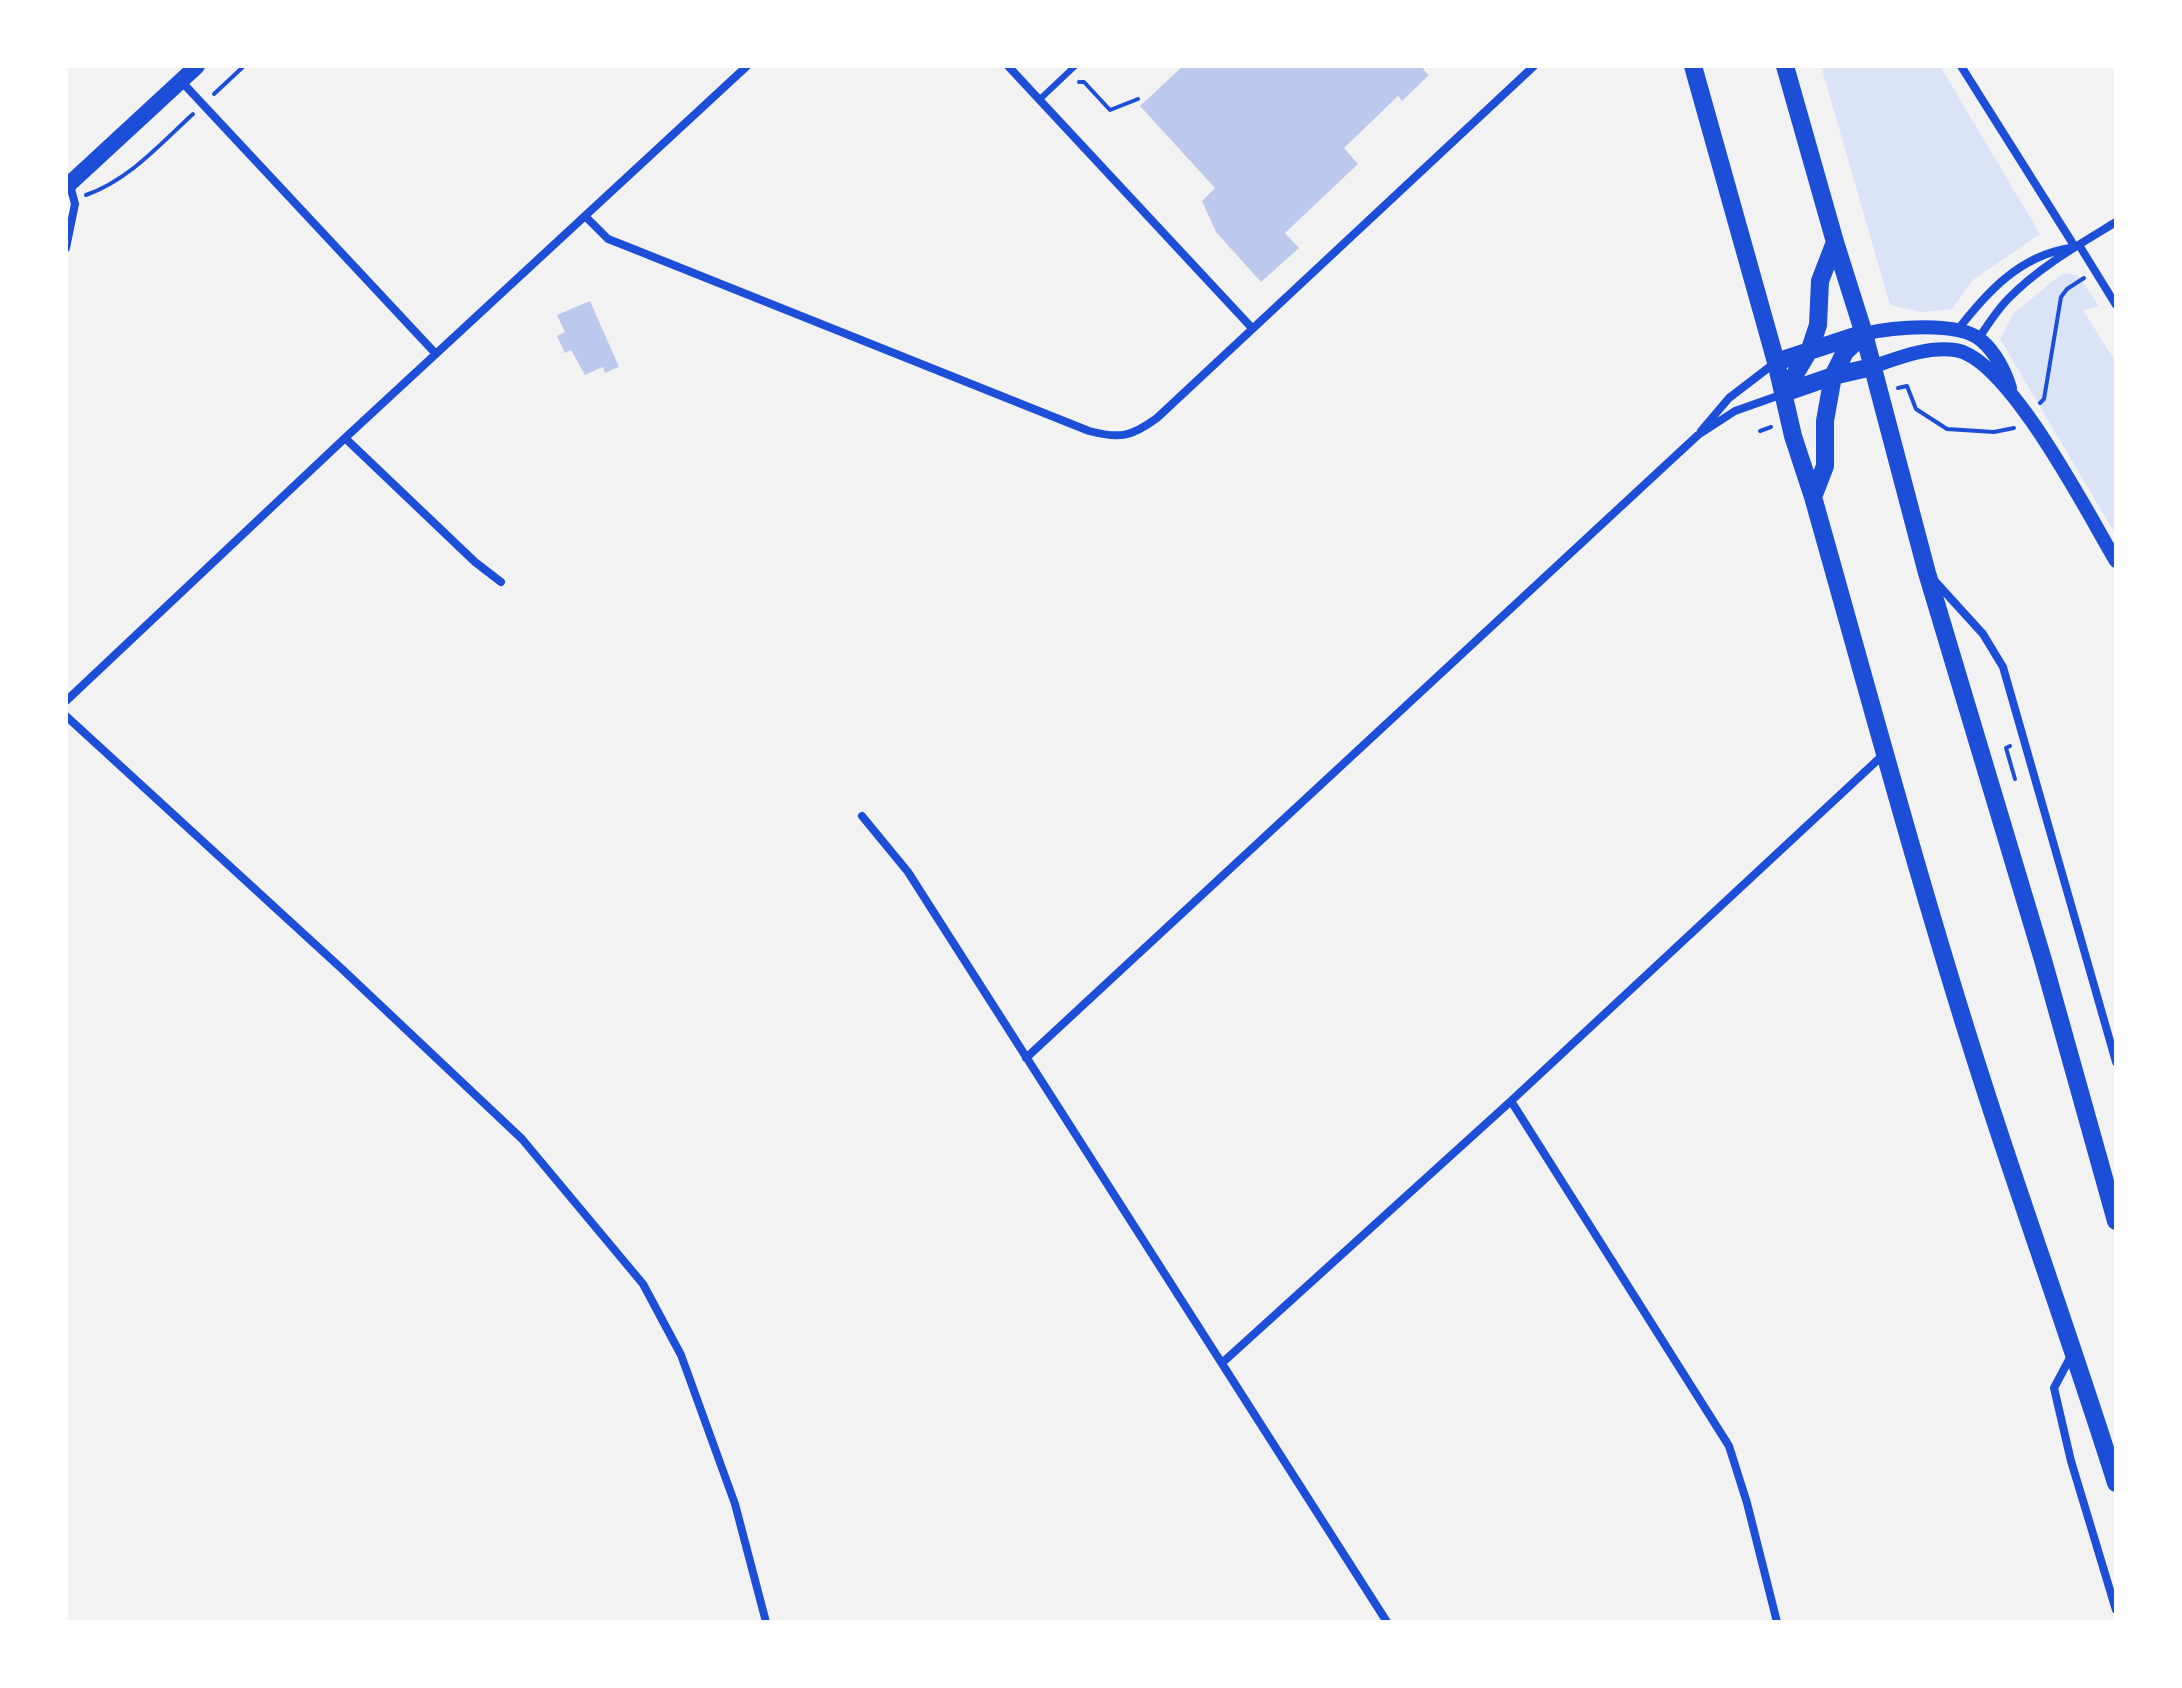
<!DOCTYPE html>
<html>
<head>
<meta charset="utf-8">
<style>
  body { margin:0 }
  #map { position:relative; width:2182px; height:1688px; overflow:hidden; background:#f2f2f2; font-family:Signika,sans-serif }
  canvas { display:block }
  .frame { position:absolute; inset:0; border:68px solid #fff; pointer-events:none }
</style>
</head>
<body>
<div id="map">
<canvas width="2182" height="1688"></canvas>
<div class="frame"></div>
</div>
<script>
const g = document.querySelector('canvas').getContext('2d');
g.lineJoin = 'round';
function fillPath(path, color) { g.fillStyle = color; g.fill(path, 'evenodd'); }
function strokePath(path, color, width, dash) { g.strokeStyle = color; g.lineWidth = width; g.lineCap = dash ? 'butt' : 'round'; g.setLineDash(dash || []); g.stroke(path); }
const green = new Path2D(`
  M1821,66H1940L2040,234L1973,280L1952,309L1921,312L1890,305Z
  M2063,273L2078,275L2099,306L2083,310L2116,363V535L2000,339L2014,313Z`);
const building = new Path2D(`
  M1183,66H1426L1423,69L1429,75L1402,101L1398,96L1344,148L1358,164L1285,233L1299,248L1261,282L1216,232L1202,201L1215,188L1140,106Z
  M590,301L619,367L605,373L603,367L585,375L571,350L565,353L557,336L565,332L557,315Z`);
const path = new Path2D(`
  M1079,82H1084L1110,110L1138,99
  M214,94L244,66
  M86,195C129,180 160,144 193,114
  M1898,388L1907,386L1916,409L1947,429L1994,432L2014,428
  M2040,403L2044,399L2061,297L2067,289L2084,278
  M1760,431L1771,427
  M2010,746L2006,748L2015,779`);
const service = new Path2D(`
  M1039,100L1075,66`);
const minor = new Path2D(`
  M1008,66L1252,328
  M1961,66L2075,247
  M181,81L436,354
  M585,216L608,239L626,246L1089,431C1120,439 1131,437 1157,418L1534,66
  M2079,245L2116,305
  M66,248L75,204L70,185
  M1956,332C1986,293 2019,256 2070,248
  M1979,338C1988,324 1997,310 2009,298C2039,267 2080,244 2116,222
  M1701,431L1729,398L1776,362
  M345,438L475,562L501,582
  M1933,579L1983,634L2003,667L2116,1062
  M66,701L345,438L747,66
  M66,716L342,969L522,1139L643,1284L681,1355L735,1504L766,1622
  M862,816L908,872L1387,1622
  M1026,1058L1698,435L1735,411L1783,394
  M1511,1101L1729,1446L1747,1503L1777,1622
  M2071,1356L2054,1388L2071,1461L2116,1610
  M1222,1363L1511,1101L1884,754`);
const tertiary = new Path2D(`
  M1864,334C1892,327 1958,321 1981,340C1995,352 2005,371 2010,388
  M1872,367C1898,358 1927,346 1955,350C2008,357 2089,516 2116,561`);
const secondary = new Path2D(`
  M66,187L197,66`);
const primary = new Path2D(`
  M1693,66L1776,362L1793,436L1813,497C1871,702 1926,909 1992,1111C2033,1236 2077,1359 2116,1483
  M1785,66L1835,242L1864,334L1927,573L2043,960L2116,1221
  M1776,362L1861,334
  M1784,393L1810,349L1818,325L1820,281L1835,242
  M1784,393L1833,376L1872,367
  M1813,497L1825,466V421L1833,376L1845,352L1864,334`);
fillPath(green, '#dbe4f7');
fillPath(building, '#bdc9ec');
strokePath(path, '#1d4ed8', 4);
strokePath(service, '#1d4ed8', 6);
strokePath(minor, '#1d4ed8', 8);
strokePath(tertiary, '#1d4ed8', 14);
strokePath(secondary, '#1d4ed8', 16);
strokePath(primary, '#1d4ed8', 18);
</script>
</body>
</html>
